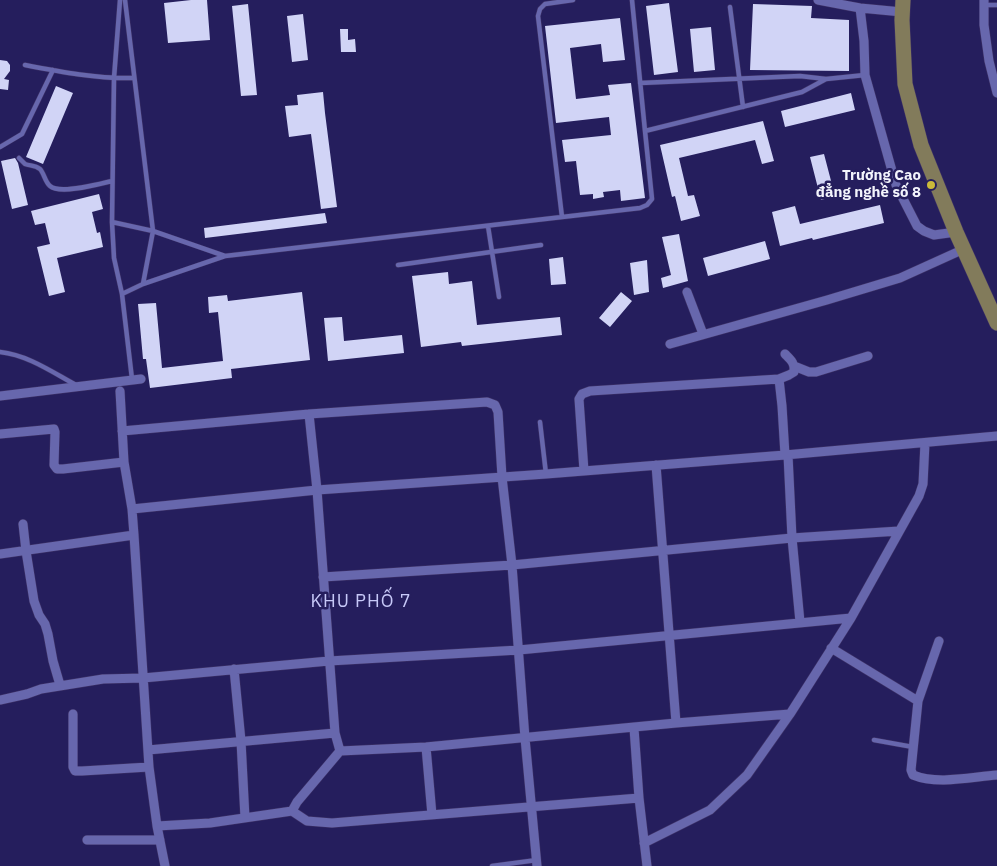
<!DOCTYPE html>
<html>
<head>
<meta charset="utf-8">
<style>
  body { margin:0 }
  canvas { display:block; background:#251e5d }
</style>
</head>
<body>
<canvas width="997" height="866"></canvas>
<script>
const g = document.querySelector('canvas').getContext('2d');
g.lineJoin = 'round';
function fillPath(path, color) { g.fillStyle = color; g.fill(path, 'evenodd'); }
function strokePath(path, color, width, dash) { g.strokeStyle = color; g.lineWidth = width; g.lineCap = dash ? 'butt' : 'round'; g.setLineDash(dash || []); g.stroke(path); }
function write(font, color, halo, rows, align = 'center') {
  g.font = font + ' "IBM Plex Sans",sans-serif'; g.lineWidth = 5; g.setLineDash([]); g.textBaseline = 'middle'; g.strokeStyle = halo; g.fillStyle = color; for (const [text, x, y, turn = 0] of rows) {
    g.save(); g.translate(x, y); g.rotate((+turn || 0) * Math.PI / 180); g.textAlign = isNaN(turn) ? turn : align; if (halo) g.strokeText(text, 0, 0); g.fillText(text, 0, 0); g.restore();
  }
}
const building = new Path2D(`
  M191,0H207L210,40L168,43L164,3Z
  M669,3L678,72L654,75L646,6Z
  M248,4L257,95L241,96L232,6Z
  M753,4L812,6L811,18L849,20V71L750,70Z
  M303,14L308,60L292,62L287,16Z
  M620,18L625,60L603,62L601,44L570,48L576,99L610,95L608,85L631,83L645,198L621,201L620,190L603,192L604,197L593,199V194L580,195L576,161L565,162L562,140L611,135L609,117L556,123L545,26Z
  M711,27L715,70L694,72L690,29Z
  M340,29H348V40L355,39L356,52H341Z
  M0,60L7,61L10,65V71L4,79L9,80L8,90L0,89Z
  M56,86L73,93L43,164L26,157Z
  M323,92L325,113L337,207L321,209L311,134L289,137L285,106L298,105L297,95Z
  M851,93L855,110L785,127L781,111Z
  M763,121L774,161L762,164L755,140L679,158L688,196L694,195L700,216L681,221L675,196L672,197L660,145Z
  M824,154L835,196L821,200L810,157Z
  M15,158L18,163L28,205L12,209L1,161Z
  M99,194L103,209L92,212L97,233L100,232L103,247L57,258L65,292L49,296L37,247L50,244L45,223L35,225L31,211Z
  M880,205L884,223L813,240L812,238L780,246L772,212L795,206L800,224Z
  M325,213L327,223L205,238L204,228Z
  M679,234L688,281L663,288L661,278L671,275L662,237Z
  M765,241L770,259L708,276L703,258Z
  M563,257L566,284L551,285L549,259Z
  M647,260L649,292L634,295L630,263Z
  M448,272L449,284L472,281L477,325L560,317L562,335L462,346L461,342L421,347L412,276Z
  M302,292L310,360L231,369L232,378L150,388L146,359H143L138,304L156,303L162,368L223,361L218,312L209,313L208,297L227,295L228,301Z
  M621,292L632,301L610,327L599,318Z
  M342,317L344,341L402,335L404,353L328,361L324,318Z`);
const service = new Path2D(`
  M120,0L114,78L112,222L114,258L122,294L132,379
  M125,0L153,231L143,284
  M632,0L645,131
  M984,5H997
  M730,7L743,107
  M25,65C61,72 98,79 134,78
  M640,83L800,76L826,79L865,75
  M0,147L22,134L53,70
  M19,158C20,159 24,163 25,164C30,166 35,165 40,169C44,173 45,182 50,186C60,195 99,184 112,181
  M562,217L538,16L540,9L545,4L573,0
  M112,222L153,231L225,256
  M488,226L499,297
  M398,265L541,245
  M122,294L143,284L225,256L640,208L647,205L652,199L645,131L802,92L826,79
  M0,352C28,355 52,372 76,385
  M540,422L546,474
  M874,740L913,747
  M492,866L537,860`);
const minor = new Path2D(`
  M818,0L860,8L902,12
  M984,0V25L989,61L997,93
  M860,8L864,41L865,75L896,185L917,226L924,231L934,235L956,232
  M687,292L703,334
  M670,344L827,300L900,278L964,249
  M794,366L809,372H816L868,356
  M779,379L789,375L794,372C795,363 791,360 785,354
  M120,391L124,462L132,509L134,535L149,767L157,826L165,866
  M0,396L141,379
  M309,414L317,490L335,733L340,751
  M122,431L309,414L487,402L495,405L498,412L502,477L512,565L525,738L537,866
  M0,434L54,429L55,432L54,465L57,469H63L124,462
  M788,455L792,538L800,622
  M656,465L676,723
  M584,471L579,399L582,394L590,391L779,379L782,406L785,455
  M132,509L317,490L546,474L785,455L997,436
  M23,524L26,551L34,601L39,615L45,624L48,634L53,661L60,685
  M0,554L134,535
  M323,577L512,565L792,538L899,531
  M831,648L918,701L911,770L913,775C937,785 971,777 997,775
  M234,669L241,741L245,818
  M0,700L27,694L41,689L103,679L143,678L329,661L519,650L851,618
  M918,701L939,641
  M73,714V767L75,771H82L149,767
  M634,728L639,798L647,866
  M426,747L432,815
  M148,750L335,733
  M292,811L307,821L332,823L639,798
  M157,826L210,823L292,811L297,802L340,751L426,747L676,723L790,714
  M87,840H160
  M644,843L710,810L747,775L790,714L851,618L919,496L923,484L925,443`);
const primary = new Path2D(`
  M903,0L902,20L905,84L921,145L956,232L997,323`);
const markers = [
  [931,185,5,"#caba3a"]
];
const poiNames = [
  ["Trường Cao",921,176],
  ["đẳng nghề số 8",921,193]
];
const quarterNames = [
  ["KHU PHỐ 7",361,602]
];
fillPath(building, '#d1d4f6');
strokePath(service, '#3e3266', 5.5);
strokePath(minor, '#3e3266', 10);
strokePath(primary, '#3e3266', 16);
strokePath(service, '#6767ad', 4.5);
strokePath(minor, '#6767ad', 9);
strokePath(primary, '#827b5b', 15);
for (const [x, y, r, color] of markers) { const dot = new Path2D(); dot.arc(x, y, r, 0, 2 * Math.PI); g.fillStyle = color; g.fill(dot); strokePath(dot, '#251e5d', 2); }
write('bold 15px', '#f3f4fc', '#251e5d', poiNames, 'right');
g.letterSpacing = '1px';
write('18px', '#c7c9f8', '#251e5d', quarterNames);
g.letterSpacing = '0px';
</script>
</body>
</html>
